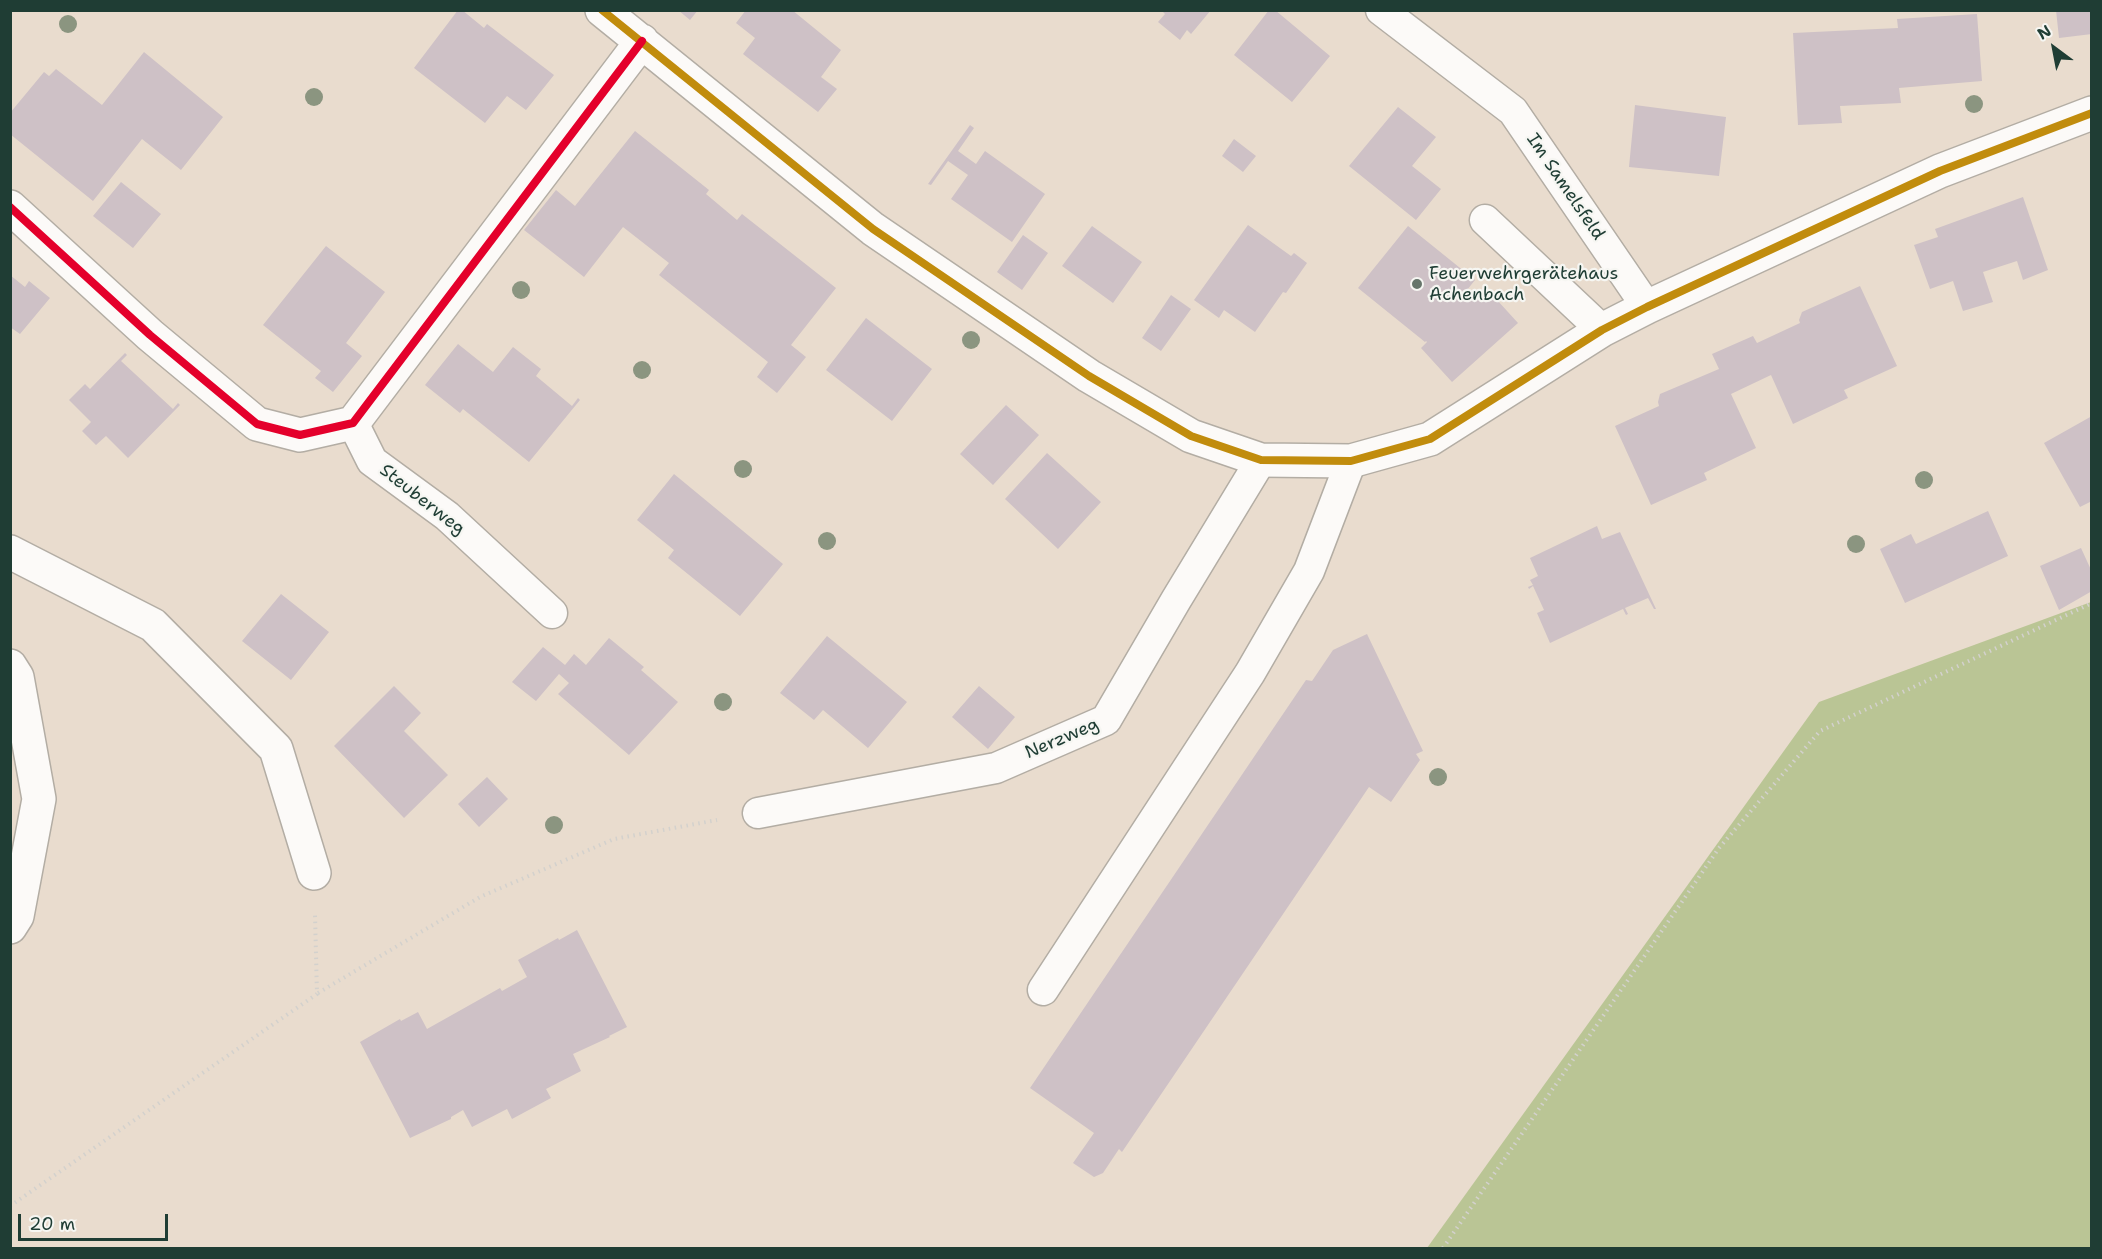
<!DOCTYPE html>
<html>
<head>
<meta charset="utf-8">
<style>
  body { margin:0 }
  #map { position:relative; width:2102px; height:1259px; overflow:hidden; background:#e9dcce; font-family:"Shantell Sans",sans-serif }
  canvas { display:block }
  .frame { position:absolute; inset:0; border:12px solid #1f3d34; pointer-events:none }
  .north { position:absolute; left:2024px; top:18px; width:60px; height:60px; -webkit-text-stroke:4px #f6f6f2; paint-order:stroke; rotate:328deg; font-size:16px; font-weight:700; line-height:24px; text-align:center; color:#1f3d34 }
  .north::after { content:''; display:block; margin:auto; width:21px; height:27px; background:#1f3d34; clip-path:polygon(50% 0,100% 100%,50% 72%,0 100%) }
  .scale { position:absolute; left:18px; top:1214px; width:150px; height:27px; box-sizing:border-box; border:3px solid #1f3d34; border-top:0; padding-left:8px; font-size:18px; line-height:21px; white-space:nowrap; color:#1f3d34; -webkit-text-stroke:4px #f6f6f2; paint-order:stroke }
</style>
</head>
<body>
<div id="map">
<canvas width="2102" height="1259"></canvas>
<div class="frame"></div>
<div class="north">N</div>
<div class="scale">20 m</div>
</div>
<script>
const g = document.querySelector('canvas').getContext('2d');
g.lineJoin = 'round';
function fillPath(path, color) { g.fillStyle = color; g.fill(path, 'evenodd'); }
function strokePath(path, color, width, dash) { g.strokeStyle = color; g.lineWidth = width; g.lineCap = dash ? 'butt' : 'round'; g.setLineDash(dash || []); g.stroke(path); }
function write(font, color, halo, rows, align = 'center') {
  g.font = font + ' "Shantell Sans",sans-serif'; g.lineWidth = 4.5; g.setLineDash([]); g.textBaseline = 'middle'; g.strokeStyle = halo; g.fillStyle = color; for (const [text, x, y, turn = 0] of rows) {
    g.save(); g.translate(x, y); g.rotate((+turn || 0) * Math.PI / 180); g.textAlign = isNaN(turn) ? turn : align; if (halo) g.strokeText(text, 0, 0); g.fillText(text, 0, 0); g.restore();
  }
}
const forest = new Path2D(`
  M2091,602V1248H1427L1819,702Z`);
const building = new Path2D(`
  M458,10H462L484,28L487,24L554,75L526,110L507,96L485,123L414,68Z
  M678,10H698L690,20Z
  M746,10H792L841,50L821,77L837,89L818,112L743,54L755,38L736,23Z
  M1161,10H1211L1191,34L1187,30L1180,40L1158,22L1165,14Z
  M1269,10H1275L1330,56L1292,102L1234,55Z
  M2056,10H2092V34L2059,38Z
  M1977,14L1982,81L1899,88L1901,103L1840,106L1842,123L1798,125L1793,33L1898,28L1897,19Z
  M144,52L223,117L181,170L142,139L93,201L10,134V113L44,72L49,76L56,69L102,105Z
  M1635,105L1726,117L1719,176L1629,167Z
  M1398,107L1436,137L1412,166L1441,189L1416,220L1349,166Z
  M970,125L974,128L958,151L976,164L985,151L1045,194L1012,242L951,199L968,175L948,161L931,185L928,184Z
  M635,131L709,190L706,194L737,220L742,214L836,288L791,345L806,357L777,393L757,377L768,362L659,275L669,263L623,227L584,277L524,230L556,190L575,206Z
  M1234,139L1256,156L1243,172L1222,156Z
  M121,182L161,214L133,248L93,216Z
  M2023,197L2048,270L2023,280L2017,261L1983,272L1993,302L1963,311L1953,281L1930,289L1914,245L1938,237L1935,229Z
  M1248,225L1291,256L1294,253L1307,263L1286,293L1283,292L1255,332L1224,310L1219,318L1194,300Z
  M1092,226L1142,262L1113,303L1062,266Z
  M1408,226L1475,280L1467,290L1476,299L1487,289L1518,323L1452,382L1421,348L1427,342L1426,341L1425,342L1358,288Z
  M1023,235L1048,253L1022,290L997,272Z
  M326,246L385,292L346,343L362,356L333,392L315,378L321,371L263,325Z
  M10,275L25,287L29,281L50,298L20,334L10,327Z
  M1860,286L1897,366L1844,390L1848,398L1793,424L1771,375L1731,394L1756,448L1704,473L1707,480L1651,505L1615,426L1659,406L1658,402L1660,394L1719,369L1712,354L1753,336L1757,343L1800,323L1799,320L1802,312Z
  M1171,295L1191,309L1161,351L1142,338Z
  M866,318L932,369L892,421L826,370Z
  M458,344L493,372L513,347L541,369L536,376L572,406L578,398L580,400L529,462L463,409L460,413L425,385Z
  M125,353L127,355L121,361L173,409L178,403L180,405L128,458L106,436L96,445L82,431L91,422L69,400L85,384L90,389Z
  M1006,405L1039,435L993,485L960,454Z
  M2092,416V501L2080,507L2044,443Z
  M1047,453L1101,502L1058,549L1005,499Z
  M674,474L783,564L740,616L668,558L674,550L637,520Z
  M1988,511L2008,556L1905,603L1880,549L1911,534L1916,544Z
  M1597,526L1602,539L1620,532L1656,609H1654L1648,598L1625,608L1628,614L1626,615L1623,609L1550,643L1537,613L1544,610L1533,586L1529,589L1528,587L1533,585L1530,580L1538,576L1530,558Z
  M2081,548L2092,572V591L2059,610L2040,566Z
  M281,594L329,632L291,680L242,641Z
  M1367,634L1423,751L1416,754L1420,760L1391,802L1369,787L1122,1152L1119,1149L1103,1173L1094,1177L1073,1163L1094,1133L1030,1088L1306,680L1312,681L1333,650Z
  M827,636L907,702L868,748L823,710L814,720L780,693Z
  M609,638L644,667L641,670L678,702L629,755L558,694L569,683L559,674L536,701L512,682L543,647L565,665L574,654L586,665Z
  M394,686L421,713L404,731L448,775L404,818L334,746Z
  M979,686L1015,717L988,749L952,717Z
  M487,777L508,799L479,827L458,804Z
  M577,930L627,1027L609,1036L610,1037L573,1054L581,1071L546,1089L551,1098L512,1119L507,1109L472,1127L463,1110L451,1117V1119L410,1138L360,1042L400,1019L401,1021L418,1012L427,1029L500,988L502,991L527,977L518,960L558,938L559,940Z`);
const path = new Path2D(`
  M318,993L480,897L614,839L717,820
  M10,1206L317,994L315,915
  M1443,1248L1719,848L1820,731L2092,603`);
const service = new Path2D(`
  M1381,10L1513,111L1647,307
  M1485,220L1602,330
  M353,423L372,461L447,516L552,613
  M758,813L996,768L1106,720L1176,600L1261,460
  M1043,990L1250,673L1309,571L1351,461`);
const minor = new Path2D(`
  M602,10L873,229L1089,376L1191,436L1261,460L1351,461L1430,439L1602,330L1647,307L1940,171L2092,113
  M10,207L150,335L257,424L300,435L353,423L642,41
  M10,552L153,625L276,749L314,873`);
const secondary = new Path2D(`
  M10,666L17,677L39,799L17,916L10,927`);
const bus1 = new Path2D(`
  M602,10L873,229L1089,376L1191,436L1261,460L1351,461L1430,439L1602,330L1647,307L1940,171L2092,113`);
const bus2 = new Path2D(`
  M10,207L150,335L257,424L300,435L353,423L642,41`);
const trees = [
  [68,24],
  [314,97],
  [1974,104],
  [521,290],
  [971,340],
  [642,370],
  [743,469],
  [1924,480],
  [827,541],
  [1856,544],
  [723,702],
  [1438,777],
  [554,825]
];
const markers = [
  [1417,284,6,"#66756a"]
];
const streetNames = [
  ["Im Samelsfeld",1565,187,56],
  ["Steuberweg",422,500,38],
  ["Nerzweg",1062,739,-23]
];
const poiNames = [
  ["Feuerwehrgerätehaus",1429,274],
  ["Achenbach",1429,295]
];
fillPath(forest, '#bac595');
fillPath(building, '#cec1c6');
strokePath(service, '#b3ada4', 33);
strokePath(minor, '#b3ada4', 36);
strokePath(secondary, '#b3ada4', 36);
strokePath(path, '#d3d1cd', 4, [1.5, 4.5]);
strokePath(service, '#fcfaf8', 30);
strokePath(minor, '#fcfaf8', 33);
strokePath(secondary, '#fcfaf8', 33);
strokePath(bus1, '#c18c0d', 8);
strokePath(bus2, '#e4002b', 8);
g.fillStyle = '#8b9580';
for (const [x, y] of trees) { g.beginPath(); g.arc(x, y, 9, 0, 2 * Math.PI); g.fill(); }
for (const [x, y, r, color] of markers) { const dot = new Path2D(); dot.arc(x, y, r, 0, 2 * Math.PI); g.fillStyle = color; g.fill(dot); strokePath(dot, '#f6f6f2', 2); }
write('18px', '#1f3d34', '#f6f6f2', streetNames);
write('18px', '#1f3d34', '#f6f6f2', poiNames, 'left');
</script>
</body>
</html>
